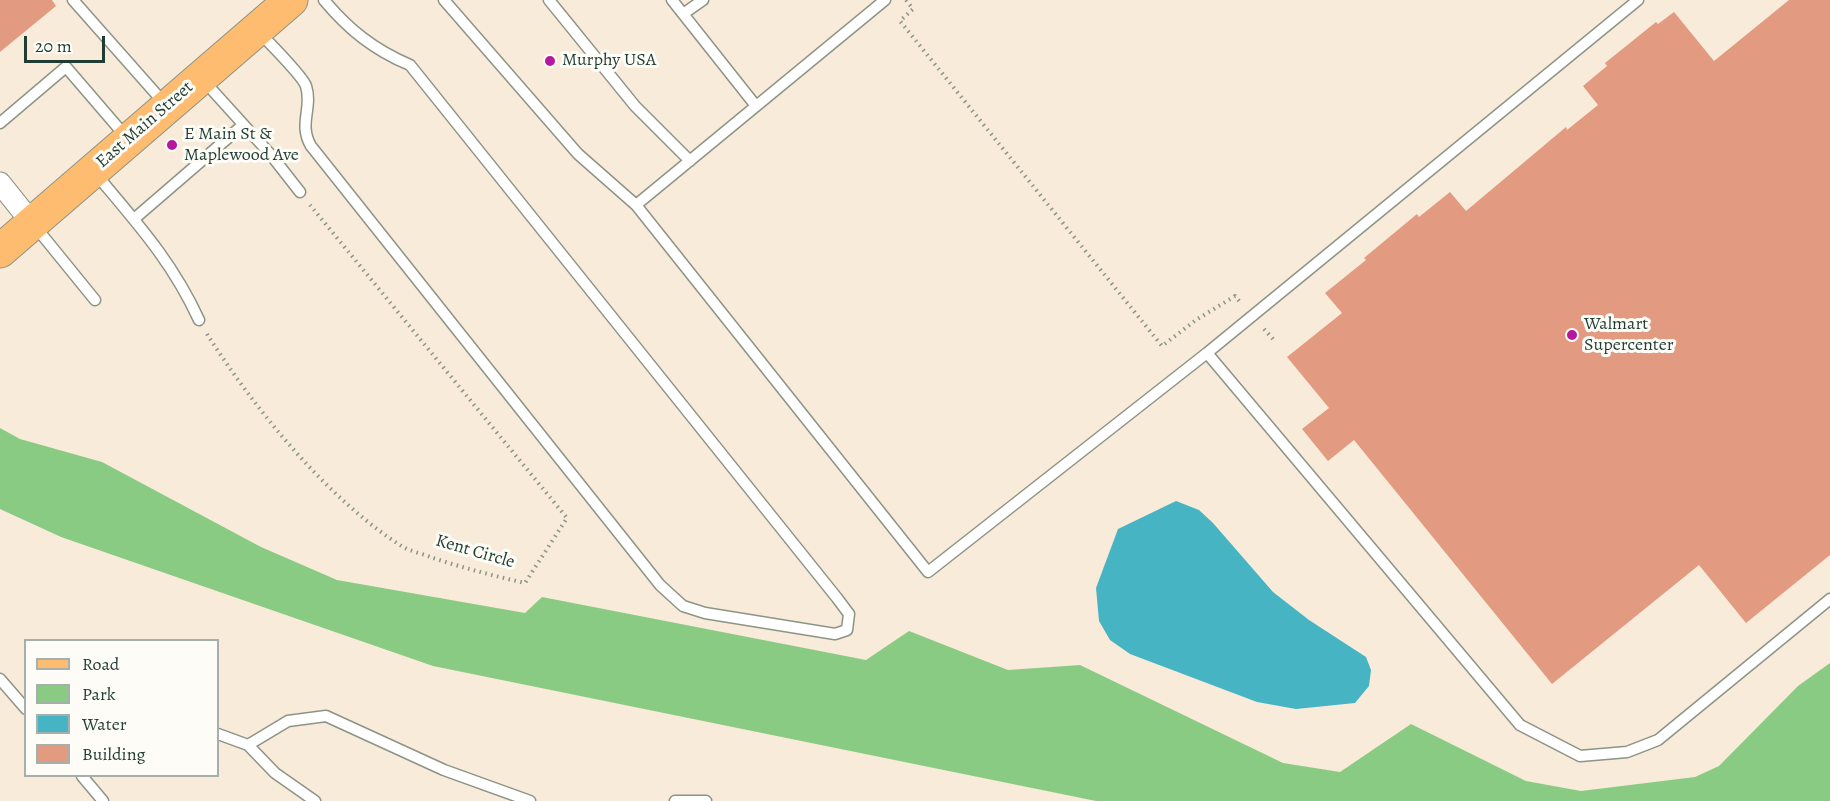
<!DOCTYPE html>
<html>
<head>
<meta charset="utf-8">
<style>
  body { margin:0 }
  #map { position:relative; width:1830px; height:801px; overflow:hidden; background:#f8ebd9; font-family:Alegreya,serif }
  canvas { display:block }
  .legend { position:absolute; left:24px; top:639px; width:195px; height:138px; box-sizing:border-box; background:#fdfcf7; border:2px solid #a4b0a9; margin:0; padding:8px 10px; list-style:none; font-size:18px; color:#1f3d34 }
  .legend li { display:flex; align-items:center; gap:12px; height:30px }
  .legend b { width:30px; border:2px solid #a4b0a9 }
  .scale { position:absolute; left:24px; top:36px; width:81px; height:27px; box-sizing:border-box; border:3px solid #1f3d34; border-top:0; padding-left:8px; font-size:18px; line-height:21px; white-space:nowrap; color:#1f3d34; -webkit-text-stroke:4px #fdfcf7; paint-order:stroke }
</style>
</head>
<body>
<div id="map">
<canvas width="1830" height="801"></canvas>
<ul class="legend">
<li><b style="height:8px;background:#febc70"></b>Road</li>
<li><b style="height:16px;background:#8acb83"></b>Park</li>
<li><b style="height:16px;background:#47b4c4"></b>Water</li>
<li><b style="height:16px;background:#e29a81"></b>Building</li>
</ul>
<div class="scale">20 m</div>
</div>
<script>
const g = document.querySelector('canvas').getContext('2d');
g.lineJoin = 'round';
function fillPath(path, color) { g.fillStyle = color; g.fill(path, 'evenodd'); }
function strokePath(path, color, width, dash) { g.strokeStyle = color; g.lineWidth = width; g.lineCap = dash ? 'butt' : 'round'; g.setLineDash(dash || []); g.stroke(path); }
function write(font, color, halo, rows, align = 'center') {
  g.font = font + ' Alegreya,serif'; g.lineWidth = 6; g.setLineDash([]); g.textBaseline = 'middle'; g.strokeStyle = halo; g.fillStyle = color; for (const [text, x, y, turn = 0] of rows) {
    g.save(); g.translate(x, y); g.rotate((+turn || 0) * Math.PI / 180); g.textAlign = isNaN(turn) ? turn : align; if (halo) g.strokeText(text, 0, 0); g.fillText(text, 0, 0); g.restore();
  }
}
const green = new Path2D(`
  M0,428L20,439L102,462L261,547L337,580L525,613L542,597L866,660L909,631L1008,670L1080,665L1283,763L1340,772L1411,724L1526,781L1581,791L1695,777L1719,766L1798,686L1830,663V801H1096L433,666L61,537L0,509Z`);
const water = new Path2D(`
  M1176,501L1199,510L1213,523L1273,592L1309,620L1366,657L1371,670L1369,686L1355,703L1296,709L1257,702L1130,654L1110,640L1099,621L1096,588L1118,529Z`);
const building = new Path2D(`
  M0,0H52L56,6L0,52Z
  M1789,0H1830V555L1746,623L1699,565L1552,684L1354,440L1328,461L1302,429L1329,408L1287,357L1342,313L1325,293L1366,260L1364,258L1417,214L1419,217L1450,192L1466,211L1566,127L1567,130L1598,105L1583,86L1607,66L1605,63L1656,22L1658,24L1674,12L1714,61Z`);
const path = new Path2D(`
  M906,0L913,9L900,21L1162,346L1196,320L1235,296L1241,303
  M1264,329L1273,339
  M207,334C254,408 328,500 403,547C412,552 424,554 433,558C464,568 494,576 525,583L567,518L310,205`);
const lane = new Path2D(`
  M73,0L165,104
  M444,0L578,154L636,205
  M549,0L635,106L690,161
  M672,0L756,106
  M885,0L636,205L928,572L1207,353L1520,725L1580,756L1627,752L1658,740L1830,599
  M683,14L703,0
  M259,32C268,42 302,75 306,86C313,108 298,124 311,146L660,585L683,606L705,613L835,634L847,630L849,614L837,598L410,65C374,50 348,29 324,0
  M204,81L271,155L300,192
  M0,123L66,67L127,138
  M95,173C136,222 172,261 199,320
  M134,219L243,125
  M34,225L95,300
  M1207,353L1638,0
  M0,679L26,709
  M218,734L248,745L288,721L326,716L444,770L530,801
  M248,745L275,773L315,801
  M82,776L103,801
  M675,801H706`);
const street = new Path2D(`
  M0,183L32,223`);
const primary = new Path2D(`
  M0,251L291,0`);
const markers = [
  [550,61,6,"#b5179e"],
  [172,145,6,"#b5179e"],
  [1572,335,6,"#b5179e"]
];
const poiNames = [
  ["Murphy USA",562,61],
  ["E Main St &",184,135],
  ["Maplewood Ave",184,156],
  ["Walmart",1584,325],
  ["Supercenter",1584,346]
];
const streetNames = [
  ["East Main Street",145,125,-41],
  ["Kent Circle",475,552,16]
];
fillPath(green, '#8acb83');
fillPath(water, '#47b4c4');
fillPath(building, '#e29a81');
strokePath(lane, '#8c9486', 13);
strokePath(street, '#8c9486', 23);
strokePath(primary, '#8c9486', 35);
strokePath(path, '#8c9486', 4, [1.5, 4.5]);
strokePath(lane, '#fff', 10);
strokePath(street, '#fff', 21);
strokePath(primary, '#febc70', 33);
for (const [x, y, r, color] of markers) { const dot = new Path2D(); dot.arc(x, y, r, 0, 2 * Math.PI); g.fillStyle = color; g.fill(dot); strokePath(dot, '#fdfcf7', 2); }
write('18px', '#1f3d34', '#fdfcf7', poiNames, 'left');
write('18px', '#1f3d34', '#fdfcf7', streetNames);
</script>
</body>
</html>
